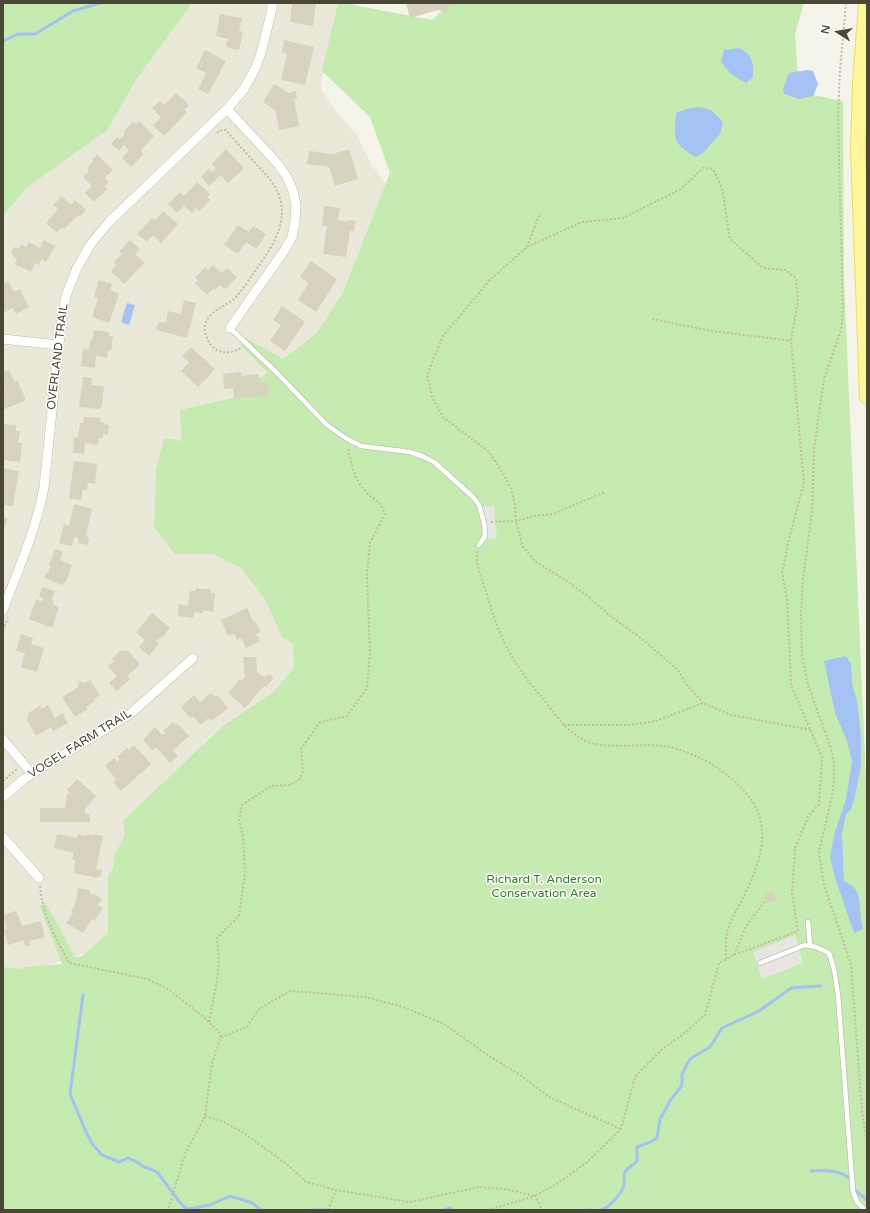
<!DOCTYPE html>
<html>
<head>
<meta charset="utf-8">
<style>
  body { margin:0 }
  #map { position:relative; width:870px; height:1213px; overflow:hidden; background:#f5f4ea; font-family:"Varela Round",sans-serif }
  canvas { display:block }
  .frame { position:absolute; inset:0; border:4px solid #4a4737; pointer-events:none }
  .north { position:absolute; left:818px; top:12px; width:40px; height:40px; -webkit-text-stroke:3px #fff; paint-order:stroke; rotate:282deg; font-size:11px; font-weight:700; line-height:16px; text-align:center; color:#4a4737 }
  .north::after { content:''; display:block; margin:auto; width:14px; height:18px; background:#4a4737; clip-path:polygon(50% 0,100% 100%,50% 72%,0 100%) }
</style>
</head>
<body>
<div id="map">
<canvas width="870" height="1213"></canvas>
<div class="frame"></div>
<div class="north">N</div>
</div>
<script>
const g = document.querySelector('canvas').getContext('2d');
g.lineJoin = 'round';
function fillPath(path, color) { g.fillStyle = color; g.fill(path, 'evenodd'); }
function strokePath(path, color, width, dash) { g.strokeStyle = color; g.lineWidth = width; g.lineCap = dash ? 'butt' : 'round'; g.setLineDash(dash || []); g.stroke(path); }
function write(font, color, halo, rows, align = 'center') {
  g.font = font + ' "Varela Round",sans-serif'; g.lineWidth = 3; g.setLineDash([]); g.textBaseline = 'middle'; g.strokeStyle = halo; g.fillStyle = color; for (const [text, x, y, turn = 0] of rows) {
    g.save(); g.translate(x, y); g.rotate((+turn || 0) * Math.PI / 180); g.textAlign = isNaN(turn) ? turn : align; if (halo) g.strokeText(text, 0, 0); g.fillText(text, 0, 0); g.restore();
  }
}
const residential = new Path2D(`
  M163,3H338L325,61L321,89L338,114L357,135L371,164L386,184L343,292L316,334L232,397L180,410L325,636L108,894V933L86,953L3,980V195Z`);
const green = new Path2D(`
  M3,3H192L136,80L107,130L26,188L3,216Z
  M338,3H344L432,20L451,3H804L795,34L799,92L843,101L844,282L867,801V1210H3V967L21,969L25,967L62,964L39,905L46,903L75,957L82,956L108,933V875L113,869L114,856L125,836L123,821L223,726L272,693L294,669L293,644L282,637L265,599L241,568L213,554H175L154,527L156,470L164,438L179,440L182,442L180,410L235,397L267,372L240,345L246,338L283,359L316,334L343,292L390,173L370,117L322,71Z`);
const parking = new Path2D(`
  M494,506L497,538L483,539L480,507Z
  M795,935L803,963L762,979L753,952Z`);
const water = new Path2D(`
  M739,48C753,54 754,64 753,77L746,83L732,75L721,62L724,50Z
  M807,70L813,71L818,84L813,96L800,99L784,94L783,89L789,73Z
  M699,107L711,110L723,122L720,134L702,154L695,157C671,141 675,140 676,113L687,109Z
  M127,303L135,305L129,325L121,322Z
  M846,656L851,664L852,684L857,701L861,736V767L854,800L851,809L846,815L842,834L844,881C866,890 857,910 863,929L854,933L835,878L830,858L834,835L846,799L852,762L847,741L835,713L824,661Z`);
const stream = new Path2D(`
  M3,41L18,34H35L73,11L100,3
  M83,995L70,1094L86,1132L93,1145L102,1155L119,1162L128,1158L137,1162L144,1167L151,1169L158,1173L178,1200L184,1207L189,1209L210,1205L230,1196C241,1200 253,1200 260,1210
  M811,1171C824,1170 845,1170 852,1182
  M854,1187L856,1191L867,1200
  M312,1210H327
  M444,1210L450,1208L452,1210
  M589,1210H591
  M601,1210C609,1208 622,1193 624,1185C625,1181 623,1176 625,1172C628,1168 633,1165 637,1161V1147L651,1142L657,1138L660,1119L670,1101L682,1085V1074L690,1059L710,1047L722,1028L759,1011L791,988L821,986`);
const building = new Path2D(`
  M292,3H316L313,26L290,22Z
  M406,3H456L455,7L449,5L447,12L438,10L410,18Z
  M220,14L242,18L239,31L243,32L239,50L226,47L228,39L216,36Z
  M284,40L314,47L305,85L281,80L287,54L282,52Z
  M205,50L226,61L208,94L198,89L206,73L196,68Z
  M274,84L289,93L296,91L297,99H294L299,126L279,130L275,110L263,102Z
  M176,93L189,105L184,110L187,112L164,136L153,125L161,117L152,108L160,101L164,105Z
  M139,121L154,136L140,151L144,154L131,167L122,158L129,150L124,145L119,151L111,144L117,137L120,139L125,134L123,132L133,122L136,124Z
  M226,149L244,168L228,183L221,175L209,186L201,177L209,168L212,172L216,168L212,164Z
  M349,149L358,179L335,186L329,167L307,164L309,151L333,154Z
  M97,154L113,170L105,178L109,182L105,186L107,189L94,202L85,193L92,186L83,177L89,171L87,168L93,161L92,160Z
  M197,182L210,194L207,197L210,200L199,211L196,208L192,213L184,206L177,213L168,204L180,192L184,196Z
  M62,196L71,205L75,200L86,210L80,217L78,215L64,229L62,227L57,233L46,223L58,209L53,205Z
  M324,206L340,208L338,220L348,222V220L356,221L354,231L350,230L346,257L323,254L327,226H322Z
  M163,211L178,224L161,243L153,235L147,242L137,234L152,218L155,220Z
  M238,225L249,232L253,226L266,234L256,249L246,242L238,254L224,245Z
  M44,240L55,246L46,262L41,259L39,265L35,263L31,272L15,264L17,259L13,257L14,255L11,253L14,247L19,249L21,244L26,247L29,242L40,248Z
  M130,240L140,249L135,254L144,263L124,284L111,271L116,265L114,262L122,254L119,252Z
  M311,261L337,279L316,312L298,300L309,283L300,277Z
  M213,265L222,273L227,268L237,277L225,289L220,285L215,290L214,288L207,295L195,283L198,280L195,278L205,267L208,270Z
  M99,280L112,284L110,290L119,294L109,323L92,317L98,298L94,297Z
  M8,281L14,292L20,289L29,307L16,314L13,308L3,313V284Z
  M184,300L196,303L187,338L156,330L159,321L166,323L168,311L181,314Z
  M282,306L305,322L285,351L270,341L281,325L273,320Z
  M94,330L109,332V336H113L111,351L108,350L107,358L96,356L95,368L81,366L83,349L89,350L90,340H92Z
  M191,347L215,369L198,387L181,371L189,362L182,356Z
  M9,370L15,382L17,380L26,400L3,410V386L5,385L3,382V372Z
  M241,372V376L259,374L260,383L268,382L269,395L234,399L233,388L224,389L223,374Z
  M83,377L92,378L91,385L104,386L102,406L99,409L79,407Z
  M84,417L101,418L100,422H104V424L109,425L108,435L103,434V438H99L98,445L85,443L84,454L73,453L74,437H78L80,423H83Z
  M3,424L16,425V431H20L18,443H22L20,462L3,460Z
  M74,461L97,464L95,484L88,483L87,490L83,489L81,500L69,498Z
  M3,468L19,471L13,506L3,505Z
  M74,504L92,509L86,535L89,539L88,545L78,543V538L74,537L72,546L59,543L64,524L69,526Z
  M3,517L8,519L3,531Z
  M55,549L63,552L60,560L72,565L66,582L62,585L44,578L47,572L48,573L51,566L49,565Z
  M42,587L55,591L51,600L54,601L53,605L59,607L52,628L29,619L36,599L42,602L43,598L39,597Z
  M196,588L211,590V593H215L213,612L203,610V613L194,612L193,618L178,616L179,604L188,606L190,591H195Z
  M247,608L254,623L256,622L261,632L256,634L260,641L246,648L241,638L237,640L234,634L228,636L221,620Z
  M152,613L170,628L162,638L160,637L156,641L159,643L149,656L139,647L145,640L136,632Z
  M21,634L33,638L31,644L44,648L37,672L21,667L25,653L16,651Z
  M121,650L128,651L140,664L127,676L130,679L117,691L109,683L117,676L108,666L114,661L112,659Z
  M243,657H256L257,672L262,676H267L269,674L274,678L266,687L264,686L245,708L228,693L240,679L242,681L245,677Z
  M90,680L100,695L94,699L95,701L86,707L87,710L75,717L62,697L78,687L79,681L85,683Z
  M211,693L215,697L217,695L228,708L213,720L207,719L201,725L193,716L190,718L181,707L194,695L200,702Z
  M48,705L55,718L62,713L68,723L53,731L51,727L36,736L26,718L29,716L28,713L40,706L42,709Z
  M173,722L175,725L177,723L189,736L173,750L178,756L170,763L156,747L152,750L143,740L155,727L162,735L165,733L163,731Z
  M134,745L151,764L121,791L113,782L116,779L105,766L114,758L117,762L120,759L118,756L127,748L129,750Z
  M77,779L96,796L85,809V814H90V822H40V808H65L67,794H70L67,790Z
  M57,834L77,838L78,834L86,836L87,834L94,836L95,834L103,836L96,869L102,870L100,877H97V878L74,873L75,860H72L74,853L54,848Z
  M78,888L90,890V894L96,895L102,899L98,905L103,908L94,921L92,919L83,933L66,923L73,913L71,911L75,905Z
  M773,891L776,900L767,903L764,895Z
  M16,911L22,926L41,921L45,937L29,941L30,945L25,947L24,940L8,945L4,930L7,929L3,915Z`);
const path = new Path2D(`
  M846,3L840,70L838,115L843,312L841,330L824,379L814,449L812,512L803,579L801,613L802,656L808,685L831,748L834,764V782L832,796L819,852L824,885L851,964L862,1111L867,1144
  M217,133L222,130H226C236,142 246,153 256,164C265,173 273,182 278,193C291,223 269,251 253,274C248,281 243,289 237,296C228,306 214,308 207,320C204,325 204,330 206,335C211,352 225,357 241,348
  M527,247L540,213
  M652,319L706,330L791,341
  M491,522L516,521L534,516L553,514L605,492
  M478,551C474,562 481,575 484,586C491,607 497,629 507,648C518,669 533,687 548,705C558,718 567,731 582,739C602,751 639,743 663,746C697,750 748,782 759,815C769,844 754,876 741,902C737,910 731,918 729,926C725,937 726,948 726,959
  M3,630L8,618
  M564,725H629L656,721L703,703L731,715L811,730
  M3,781L17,769
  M40,886C42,915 56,938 69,963L147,979L168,989L205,1018L218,1031L221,1037L212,1063L205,1116L185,1154L168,1210
  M734,955L746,926L765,901
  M209,1022L217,980L219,961L217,938L239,916L245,873L243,837L239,820L242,805L271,786L290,785L300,779L303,771L301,749L320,722L347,716L367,688L370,654L367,575L370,543L385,514C380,500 377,503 367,493C355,481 351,464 348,447
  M221,1037L247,1027L258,1010L272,1001L291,991L365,997L403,1007L444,1024L486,1054L520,1075L549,1097L621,1129
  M205,1116L222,1121L244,1133L289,1166L306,1182L336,1190L410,1202L479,1187L506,1189L535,1196L555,1185L586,1163L621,1129L635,1077L660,1051L682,1035L705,1015L719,963L734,955L798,931L792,894L795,848L808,817L819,804L822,757L791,685L787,599L782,573L789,539L804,483L791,341L798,300L796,278L785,270L763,268L730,239L722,188L713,169L703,168L681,189L623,218L582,222L527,247L489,281L443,336L427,375L432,397L443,417L489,452L504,475L511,489L515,505L516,521L523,547L536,562L564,579L586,595L613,618L641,638L678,670L687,685L703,703
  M328,1210L336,1190
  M488,1210L535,1196L542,1210`);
const service = new Path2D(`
  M230,328L276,372L327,425L347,439L361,446L410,452L422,456L434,462L473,497L479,505L484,523L485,536L479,545
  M808,922L810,946
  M760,963L805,945L816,947L829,953L834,969L838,995L853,1192L857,1202L865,1210`);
const minor = new Path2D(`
  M227,109L278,164L287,177L293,191L296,206L295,222L292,237L284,251L230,328
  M3,339L58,345
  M3,610C18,570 36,530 44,487L61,325L66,296L76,270L90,245L109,222L227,109L244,89L255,69L261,53L272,9V3
  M3,739L32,774
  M3,797L24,779L41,768L130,714L193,658
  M3,837L39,878`);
const primary = new Path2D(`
  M866,3L860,83L858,149L867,397`);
const streetNames = [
  ["OVERLAND TRAIL",58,357,-83],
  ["VOGEL FARM TRAIL",80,744,-32]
];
const parkNames = [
  ["Richard T. Anderson",544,880],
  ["Conservation Area",544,894]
];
fillPath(residential, '#eae8d8');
fillPath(green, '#c5ebb1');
fillPath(parking, '#e7e6e1');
fillPath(water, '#a4c3f4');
strokePath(stream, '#a4c3f4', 3);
fillPath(building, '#d8d3bf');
strokePath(service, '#c2bfac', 6);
strokePath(minor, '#c2bfac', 10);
strokePath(primary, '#e9dd64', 16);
strokePath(path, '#c4be9c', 2, [2, 2]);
strokePath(service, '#fff', 4.5);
strokePath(minor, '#fff', 9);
strokePath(primary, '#fff799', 14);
write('12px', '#4a4737', '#fff', streetNames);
write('12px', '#367f27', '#fff', parkNames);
</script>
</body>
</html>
